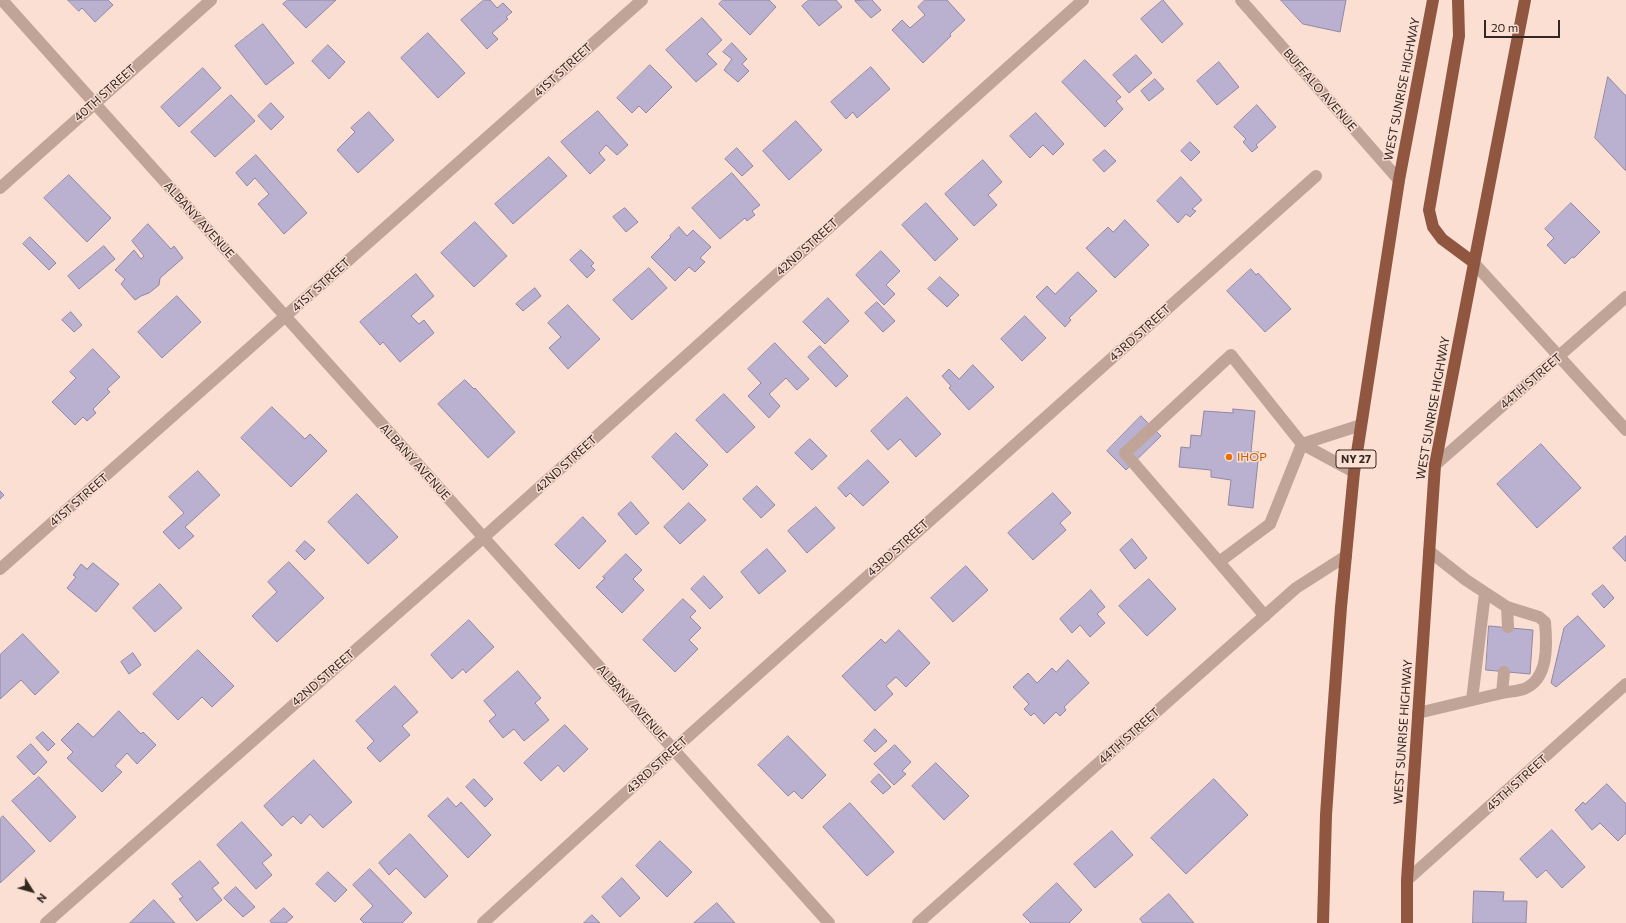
<!DOCTYPE html>
<html>
<head>
<meta charset="utf-8">
<style>
  body { margin:0 }
  #map { position:relative; width:1626px; height:923px; overflow:hidden; background:#fbdfd3; font-family:Commissioner,sans-serif }
  canvas { display:block }
  .north { position:absolute; left:12px; top:871px; width:40px; height:40px; -webkit-text-stroke:3px #fbdfd3; paint-order:stroke; rotate:127deg; font-size:11px; font-weight:700; line-height:16px; text-align:center; color:#332721 }
  .north::after { content:''; display:block; margin:auto; width:14px; height:18px; background:#332721; clip-path:polygon(50% 0,100% 100%,50% 72%,0 100%) }
  .scale { position:absolute; left:1484px; top:20px; width:76px; height:18px; box-sizing:border-box; border:2px solid #332721; border-top:0; padding-left:5px; font-size:12px; line-height:14px; white-space:nowrap; color:#332721; -webkit-text-stroke:3px #fbdfd3; paint-order:stroke }
</style>
</head>
<body>
<div id="map">
<canvas width="1626" height="923"></canvas>
<div class="north">N</div>
<div class="scale">20 m</div>
</div>
<script>
const g = document.querySelector('canvas').getContext('2d');
g.lineJoin = 'round';
function fillPath(path, color) { g.fillStyle = color; g.fill(path, 'evenodd'); }
function strokePath(path, color, width, dash) { g.strokeStyle = color; g.lineWidth = width; g.lineCap = dash ? 'butt' : 'round'; g.setLineDash(dash || []); g.stroke(path); }
function write(font, color, halo, rows, align = 'center') {
  g.font = font + ' Commissioner,sans-serif'; g.lineWidth = 3; g.setLineDash([]); g.textBaseline = 'middle'; g.strokeStyle = halo; g.fillStyle = color; for (const [text, x, y, turn = 0] of rows) {
    g.save(); g.translate(x, y); g.rotate((+turn || 0) * Math.PI / 180); g.textAlign = isNaN(turn) ? turn : align; if (halo) g.strokeText(text, 0, 0); g.fillText(text, 0, 0); g.restore();
  }
}
const building = new Path2D(`
  M68,0H108L113,5L95,22L82,8L79,11Z
  M288,0H336L306,28L283,4Z
  M484,0H490L497,8L503,3L512,12L506,17L508,19L492,33L498,39L487,49L461,20Z
  M723,0H769L776,7L750,35L719,4Z
  M809,0H836L842,7L819,26L802,6Z
  M872,0L881,10L871,18L855,1Z
  M925,0H947L965,20L950,34L951,36L923,63L892,30L902,20L910,28L925,15L918,7Z
  M1163,0L1183,24L1162,43L1141,19Z
  M1281,0H1346L1340,32L1303,24Z
  M702,18L722,40L707,54L717,64L696,82L666,50Z
  M263,24L294,63L266,85L235,46Z
  M428,33L465,73L438,98L401,58Z
  M732,43L747,59L742,64L749,71L738,82L724,70L732,59L723,52Z
  M328,45L345,62L329,79L312,61Z
  M1136,55L1152,73L1129,93L1113,75Z
  M1085,60L1121,97L1116,101L1123,109L1105,127L1062,82Z
  M1219,62L1239,87L1217,105L1197,81Z
  M650,65L672,87L646,113L639,106L632,113L617,98Z
  M871,67L890,89L857,118L853,112L846,119L831,102Z
  M203,68L221,88L179,127L161,107Z
  M1608,77L1626,96V171L1595,138Z
  M1155,79L1164,89L1149,101L1141,91Z
  M231,95L255,121L215,157L191,132Z
  M271,103L284,117L271,130L258,116Z
  M1257,105L1276,127L1256,145L1258,147L1252,152L1243,142L1246,139L1234,127Z
  M598,111L628,145L617,155L606,145L599,153L605,160L590,174L561,142Z
  M369,112L394,140L358,173L337,150L355,132L351,128Z
  M1036,113L1064,144L1053,155L1043,145L1030,158L1010,136Z
  M796,121L822,150L789,180L763,151Z
  M1190,142L1200,152L1191,161L1181,151Z
  M737,148L753,166L742,176L725,159Z
  M1105,150L1116,161L1104,172L1093,160Z
  M256,155L307,213L284,234L258,204L269,194L255,178L247,186L236,173Z
  M549,157L567,176L513,224L495,204Z
  M983,160L1002,182L988,195L997,205L974,226L945,194Z
  M732,173L760,205L752,211L755,215L747,221L745,218L720,239L692,208Z
  M69,175L111,218L87,242L44,198Z
  M1181,177L1202,200L1192,209L1196,211L1190,217L1186,214L1178,223L1157,201Z
  M926,203L958,239L935,261L902,225Z
  M1571,203L1600,232L1574,258L1572,257L1565,264L1547,245L1554,238L1545,229Z
  M625,208L638,222L626,232L613,217Z
  M1125,220L1149,245L1115,278L1086,248L1108,227L1113,232Z
  M475,222L507,256L474,287L441,253Z
  M148,224L171,249L174,246L183,258L160,278L159,285L149,293L141,296L135,300L121,284L125,279L115,270L134,250L141,259L144,256L132,241Z
  M679,227L687,236L693,230L711,247L700,258L705,262L695,272L689,267L675,281L651,257L671,237L670,236Z
  M30,237L56,263L49,270L23,244Z
  M104,246L115,259L79,289L68,276Z
  M581,250L594,263L591,266L595,270L587,278L570,260Z
  M881,251L900,271L886,285L895,294L884,305L856,275Z
  M649,268L667,288L632,320L613,300Z
  M1251,269L1256,275L1258,273L1291,309L1265,332L1227,291Z
  M1078,272L1097,291L1069,318L1071,320L1065,327L1036,297L1047,286L1055,294Z
  M416,274L434,296L411,316L419,324L424,320L434,333L400,362L383,342L380,345L360,322Z
  M940,277L959,295L947,307L928,289Z
  M535,288L541,296L523,311L516,304Z
  M177,296L201,322L162,358L138,332Z
  M828,298L849,321L825,344L803,322Z
  M877,302L895,321L883,332L865,313Z
  M568,305L600,339L568,369L549,348L561,337L548,323Z
  M71,312L82,325L74,332L62,320Z
  M1025,316L1046,338L1022,361L1001,339Z
  M775,343L809,379L797,390L786,378L769,394L780,406L769,418L748,396L761,383L748,369Z
  M820,346L848,376L836,387L808,357Z
  M93,349L120,377L107,389L110,392L93,409L96,413L87,421L83,417L75,425L52,402L76,378L70,372Z
  M973,365L994,387L969,410L949,388L951,386L942,376L949,369L959,379Z
  M465,380L474,389L475,388L515,432L488,458L438,404Z
  M724,394L755,427L727,453L696,420Z
  M907,397L941,434L916,457L900,439L888,450L871,431Z
  M272,407L305,439L310,434L327,451L291,487L241,438Z
  M1233,409L1255,411L1251,452H1259L1253,508L1228,505L1231,480L1211,477V470L1179,467L1181,447L1190,448L1191,435L1201,436L1204,411L1233,413Z
  M1141,416L1161,436L1126,470L1107,451Z
  M676,433L708,465L683,490L652,457Z
  M810,439L827,456L812,470L795,453Z
  M1541,444L1581,488L1537,528L1497,484Z
  M868,460L889,482L863,506L850,493L846,497L838,488Z
  M198,471L220,495L185,527L194,536L179,549L163,532L184,513L169,497Z
  M757,486L775,505L761,518L743,499Z
  M0,491L4,495L0,499Z
  M1053,493L1071,513L1060,523L1066,530L1033,560L1008,533Z
  M357,494L398,537L368,564L328,522Z
  M631,502L649,523L636,535L618,514Z
  M689,503L706,520L680,544L664,527Z
  M816,507L835,528L807,553L788,531Z
  M583,517L606,541L579,569L555,545Z
  M1626,536V562L1613,548Z
  M1132,539L1147,558L1135,569L1120,550Z
  M305,541L315,550L305,560L296,551Z
  M767,549L786,571L759,594L741,572Z
  M626,554L642,570L633,579L644,590L622,613L596,587L605,578L603,577Z
  M289,562L324,598L277,642L252,616L277,592L268,582Z
  M93,563L119,584L96,612L67,588L76,577L73,575L81,564L87,569Z
  M966,566L988,590L953,622L931,598Z
  M704,576L723,597L710,609L691,589Z
  M1149,579L1176,609L1147,636L1119,606Z
  M160,584L182,608L155,632L133,608Z
  M1603,585L1614,598L1604,608L1592,594Z
  M1091,590L1105,607L1097,614L1105,623L1090,637L1080,625L1072,633L1060,619Z
  M683,599L696,611L690,617L701,628L689,640L698,649L675,672L643,640Z
  M1578,616L1605,646L1556,687L1551,683L1564,628Z
  M469,620L494,647L466,673L463,669L452,679L431,655Z
  M1489,626L1533,630L1530,674L1486,670Z
  M899,630L930,663L906,687L896,677L886,686L893,694L875,711L842,676L881,639L885,643Z
  M23,634L59,672L35,695L21,680L0,699V655Z
  M198,650L234,686L212,707L202,697L178,720L153,694Z
  M133,653L141,665L129,674L121,662Z
  M1068,660L1089,683L1064,707L1066,710L1060,716L1056,712L1044,724L1034,713L1031,716L1024,709L1029,704L1013,687L1028,673L1037,683L1052,668L1056,672Z
  M518,671L541,698L535,703L549,720L524,741L514,729L503,738L489,721L496,715L484,701Z
  M395,686L418,712L402,726L410,735L380,762L367,748L374,741L356,721Z
  M119,711L141,734L143,732L156,745L137,764L127,753L115,766L122,772L102,792L67,758L73,752L61,740L78,723L93,737Z
  M565,725L588,749L564,772L558,765L541,781L524,763Z
  M875,729L887,741L875,752L864,741Z
  M43,732L55,744L48,751L36,738Z
  M788,736L826,775L802,799L794,791L788,796L758,765Z
  M31,744L47,762L34,775L17,757Z
  M895,745L911,762L902,771L906,774L894,785L874,764Z
  M314,760L352,802L323,828L310,814L301,824L293,816L282,826L264,806Z
  M936,763L969,796L944,820L912,786Z
  M879,774L891,787L883,794L871,782Z
  M39,777L76,817L50,842L12,801Z
  M474,779L493,799L485,807L466,787Z
  M1214,779L1248,815L1186,874L1151,838Z
  M1607,784L1626,804V833L1618,841L1600,823L1592,830L1575,810L1583,802L1585,804Z
  M448,798L456,807L461,802L491,835L468,858L428,816Z
  M850,803L894,852L867,876L823,827Z
  M3,816L35,851L0,883V819Z
  M242,822L272,855L262,863L272,875L256,889L217,845Z
  M1552,830L1585,867L1562,888L1546,870L1537,878L1520,859Z
  M1112,831L1133,855L1095,888L1074,864Z
  M410,834L448,876L425,898L396,868L389,875L379,863Z
  M660,841L692,872L667,897L636,866Z
  M200,861L219,883L212,888L222,900L197,921L179,899L183,897L172,884Z
  M370,869L412,913L402,923H364L360,919L373,906L353,885Z
  M328,872L347,890L335,902L316,884Z
  M622,878L640,898L620,917L602,897Z
  M1057,883L1082,910L1069,923H1031L1023,915Z
  M236,887L255,907L243,917L224,898Z
  M1474,891L1504,892L1503,901H1527L1526,923H1473Z
  M1169,894L1194,923H1143L1140,919Z
  M154,900L175,923H130Z
  M717,903L735,923H694Z
  M284,908L293,917L286,923H272L270,921Z
  M592,915L600,923H584Z`);
const lane = new Path2D(`
  M1302,444L1270,524L1219,562L1125,453L1231,355L1302,444L1354,472
  M1302,444L1361,425
  M1429,551L1466,580L1507,607L1508,627
  M1219,562L1265,616
  M1502,693C1509,692 1517,691 1524,689C1549,679 1547,644 1545,622L1539,617L1507,607
  M1472,700L1485,593
  M1418,713L1502,693L1504,672`);
const street = new Path2D(`
  M2,0L829,923
  M1241,0L1399,180
  M0,188L211,0
  M1473,262L1626,430
  M1435,465L1626,297
  M0,569L642,0
  M1407,880L1626,684
  M46,923L484,537L1083,0
  M483,923L674,749L1316,176
  M918,923L1296,588L1346,556`);
const highway = new Path2D(`
  M1458,0L1459,36L1429,210L1433,227L1442,239L1473,262
  M1323,923L1326,815L1331,742L1341,607L1354,472L1399,180L1433,0
  M1407,923V880L1435,465L1525,0`);
const markers = [
  [1229,457,4,"#e8710a"]
];
const shields = [
  [1356,459,40]
];
const shieldNames = [
  ["NY 27",1356,459]
];
const streetNames = [
  ["41ST STREET",563,70,-42],
  ["WEST SUNRISE HIGHWAY",1402,89,-79],
  ["BUFFALO AVENUE",1320,90,49],
  ["40TH STREET",105,93,-42],
  ["ALBANY AVENUE",199,220,48],
  ["42ND STREET",807,247,-42],
  ["41ST STREET",321,285,-42],
  ["43RD STREET",1140,333,-42],
  ["44TH STREET",1531,381,-41],
  ["WEST SUNRISE HIGHWAY",1433,408,-80],
  ["ALBANY AVENUE",415,462,48],
  ["42ND STREET",566,464,-42],
  ["41ST STREET",79,500,-41],
  ["43RD STREET",898,548,-42],
  ["42ND STREET",323,678,-41],
  ["ALBANY AVENUE",632,703,48],
  ["WEST SUNRISE HIGHWAY",1403,732,-86],
  ["44TH STREET",1129,736,-42],
  ["43RD STREET",657,765,-42],
  ["45TH STREET",1517,783,-42]
];
const foodNames = [
  ["IHOP",1237,457]
];
fillPath(building, '#bab0cf');
strokePath(building, '#9187a5', 1);
strokePath(lane, '#c0a498', 12);
strokePath(street, '#c0a498', 12);
strokePath(highway, '#90563f', 12);
for (const [x, y, r, color] of markers) { const dot = new Path2D(); dot.arc(x, y, r, 0, 2 * Math.PI); g.fillStyle = color; g.fill(dot); strokePath(dot, '#fbdfd3', 1.5); }
for (const [x, y, w] of shields) { const box = new Path2D(); box.roundRect(x - w / 2, y - 9, w, 18, 3); g.fillStyle = '#fbdfd3'; g.fill(box); strokePath(box, '#332721', 1); }
write('bold 11px', '#332721', null, shieldNames);
write('12px', '#332721', '#fbdfd3', streetNames);
write('12px', '#c56008', '#fbdfd3', foodNames, 'left');
</script>
</body>
</html>
